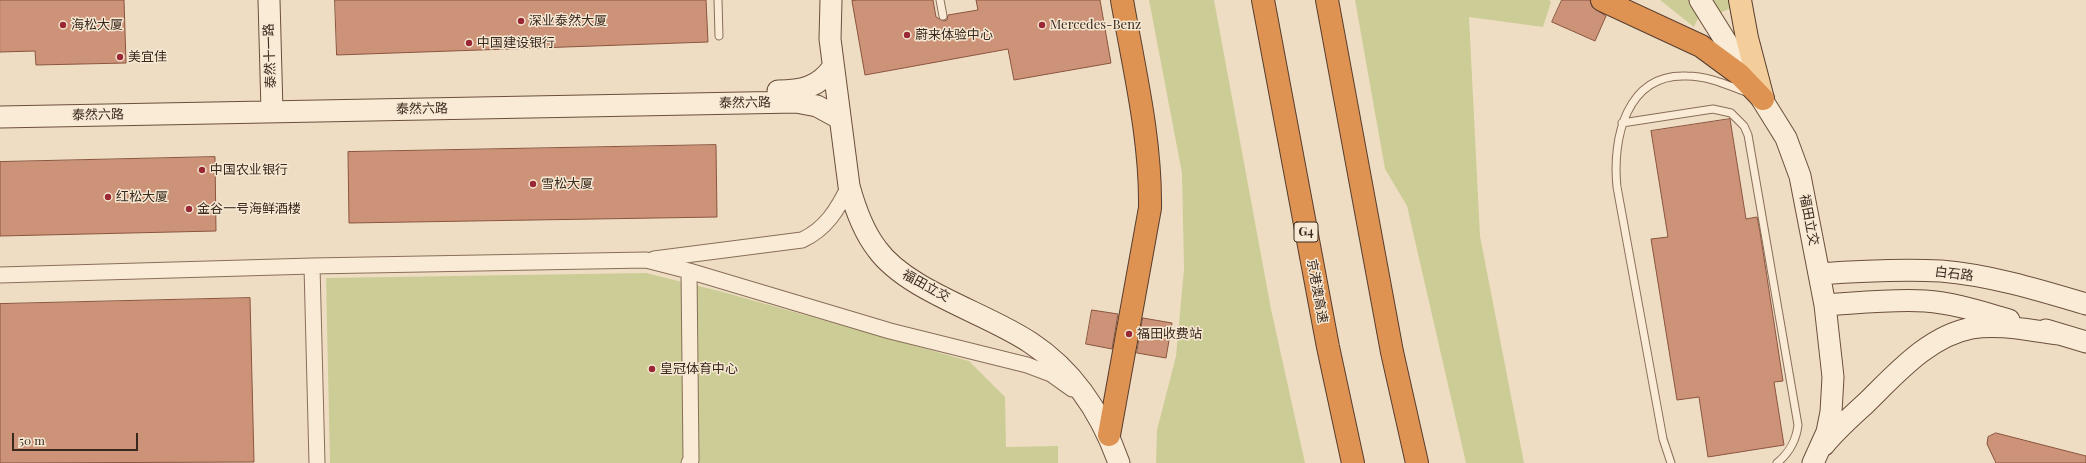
<!DOCTYPE html>
<html>
<head>
<meta charset="utf-8">
<style>
  body { margin:0 }
  #map { position:relative; width:2086px; height:463px; overflow:hidden; background:#efddc3; font-family:"Playfair Display",serif }
  canvas { display:block }
  .scale { position:absolute; left:12px; top:433px; width:126px; height:18px; box-sizing:border-box; border:2px solid #39281e; border-top:0; padding-left:5px; font-size:12px; line-height:14px; white-space:nowrap; color:#39281e; -webkit-text-stroke:3px #f6e8d2; paint-order:stroke }
</style>
</head>
<body>
<div id="map">
<canvas width="2086" height="463"></canvas>
<div class="scale">50 m</div>
</div>
<script>
const g = document.querySelector('canvas').getContext('2d');
g.lineJoin = 'round';
function fillPath(path, color) { g.fillStyle = color; g.fill(path, 'evenodd'); }
function strokePath(path, color, width, dash) { g.strokeStyle = color; g.lineWidth = width; g.lineCap = dash ? 'butt' : 'round'; g.setLineDash(dash || []); g.stroke(path); }
function write(font, color, halo, rows, align = 'center') {
  g.font = font + ' "Playfair Display","Noto Sans SC",serif'; g.lineWidth = 3; g.setLineDash([]); g.textBaseline = 'middle'; g.strokeStyle = halo; g.fillStyle = color; for (const [text, x, y, turn = 0] of rows) {
    g.save(); g.translate(x, y); g.rotate((+turn || 0) * Math.PI / 180); g.textAlign = isNaN(turn) ? turn : align; if (halo) g.strokeText(text, 0, 0); g.fillText(text, 0, 0); g.restore();
  }
}
const green = new Path2D(`
  M1149,0H1214L1271,309L1305,463H1156L1157,430L1176,356L1184,269L1182,173Z
  M1355,0H1549L1551,2L1543,27L1469,17L1480,236L1524,463H1466L1407,206L1385,169Z
  M1660,0H1690L1700,14L1694,27Z
  M1712,0H1732L1733,7L1720,13Z
  M646,273L723,292L969,361L1005,397L1006,447L1058,446V463H330L326,278Z`);
const building = new Path2D(`
  M0,0H124L126,63L36,65L35,51L0,52Z
  M335,0H706L708,42L337,55Z
  M859,0H933L936,17L944,21L947,20L948,15L978,10L976,0H1100L1111,63L1014,80L1008,49L865,75L852,1Z
  M1562,0H1590L1592,7L1606,16L1595,41L1552,22Z
  M1730,119L1746,219L1757,217L1760,232L1783,381L1774,382L1784,445L1708,457L1699,397L1677,400L1651,239L1668,237L1651,131Z
  M716,145L717,217L349,223L348,152Z
  M215,157L216,231L0,236V162Z
  M250,298L254,462L0,463V304Z
  M1092,310L1118,314L1112,349L1086,344Z
  M1143,318L1172,323L1166,358L1137,353Z
  M1996,433L2086,456V463H1996L1987,444L1988,437Z`);
const lane = new Path2D(`
  M718,0L719,36
  M940,0L943,16
  M1622,123L1713,109L1731,113L1744,126L1748,135L1798,425C1796,442 1789,453 1777,463
  M1671,463L1663,439L1617,187C1612,139 1626,73 1687,76C1708,76 1727,85 1746,92`);
const street = new Path2D(`
  M654,259L802,240C826,229 838,209 849,186
  M312,266L317,463
  M689,271L691,460L689,463
  M0,275L312,266L646,260L689,271L890,331L1027,365L1051,374L1072,389`);
const secondary = new Path2D(`
  M269,0L272,111
  M831,0L830,39L849,186C855,208 863,231 877,249C907,291 987,313 1031,343C1075,372 1102,415 1119,463
  M1700,0L1786,138L1800,176L1825,305L1833,377L1831,412L1827,432L1813,463
  M778,91C802,91 819,87 833,67
  M0,117L796,102L817,106L839,118
  M1819,274C1860,271 1900,269 1941,271C1990,275 2039,290 2086,304
  M1825,305C1858,303 1892,299 1925,301C1954,303 1981,312 2009,320
  M2046,330L2086,342
  M1824,445C1836,430 1851,417 1865,404C1895,375 1928,336 1972,328C2000,323 2031,331 2059,334`);
const primary = new Path2D(`
  M1740,0L1747,38L1763,99`);
const highway = new Path2D(`
  M1263,0L1328,347L1353,463
  M1327,0L1392,352L1417,463
  M1602,0L1701,46L1739,74L1763,99
  M1109,435L1150,208C1151,138 1134,69 1122,0`);
const markers = [
  [521,21,4,"#992834"],
  [63,25,4,"#992834"],
  [1042,25,4,"#992834"],
  [907,35,4,"#992834"],
  [469,43,4,"#992834"],
  [120,57,4,"#992834"],
  [202,170,4,"#992834"],
  [533,184,4,"#992834"],
  [108,197,4,"#992834"],
  [189,209,4,"#992834"],
  [1129,334,4,"#992834"],
  [652,369,4,"#992834"]
];
const shields = [
  [1306,232,24]
];
const shieldNames = [
  ["G4",1306,232]
];
const poiNames = [
  ["深业泰然大厦",529,21],
  ["海松大厦",71,25],
  ["Mercedes-Benz",1050,25],
  ["蔚来体验中心",915,35],
  ["中国建设银行",477,43],
  ["美宜佳",128,57],
  ["中国农业银行",210,170],
  ["雪松大厦",541,184],
  ["红松大厦",116,197],
  ["金谷一号海鲜酒楼",197,209],
  ["福田收费站",1137,334],
  ["皇冠体育中心",660,369]
];
const streetNames = [
  ["泰然十一路",270,56,-92],
  ["泰然六路",745,103,-1],
  ["泰然六路",422,109,-1],
  ["泰然六路",98,115,-1],
  ["福田立交",1809,220,79],
  ["白石路",1954,274,7],
  ["福田立交",926,286,29],
  ["京港澳高速",1317,291,80]
];
fillPath(green, '#cccd96');
fillPath(building, '#cd9378');
strokePath(building, '#89553f', 1);
strokePath(lane, '#896e59', 9);
strokePath(street, '#896e59', 17);
strokePath(secondary, '#6b4f3c', 23);
strokePath(primary, '#573d2e', 24);
strokePath(highway, '#573d2e', 24);
strokePath(lane, '#f9ebd6', 7);
strokePath(street, '#f9ebd6', 15);
strokePath(secondary, '#f9ebd6', 21);
strokePath(primary, '#f3ce9a', 22);
strokePath(highway, '#df9352', 22);
for (const [x, y, r, color] of markers) { const dot = new Path2D(); dot.arc(x, y, r, 0, 2 * Math.PI); g.fillStyle = color; g.fill(dot); strokePath(dot, '#f6e8d2', 1.5); }
for (const [x, y, w] of shields) { const box = new Path2D(); box.roundRect(x - w / 2, y - 10, w, 20, 3); g.fillStyle = '#f6e8d2'; g.fill(box); strokePath(box, '#39281e', 1); }
write('bold 12px', '#39281e', null, shieldNames);
write('13px', '#39281e', '#f6e8d2', poiNames, 'left');
write('13px', '#39281e', '#f6e8d2', streetNames);
</script>
</body>
</html>
